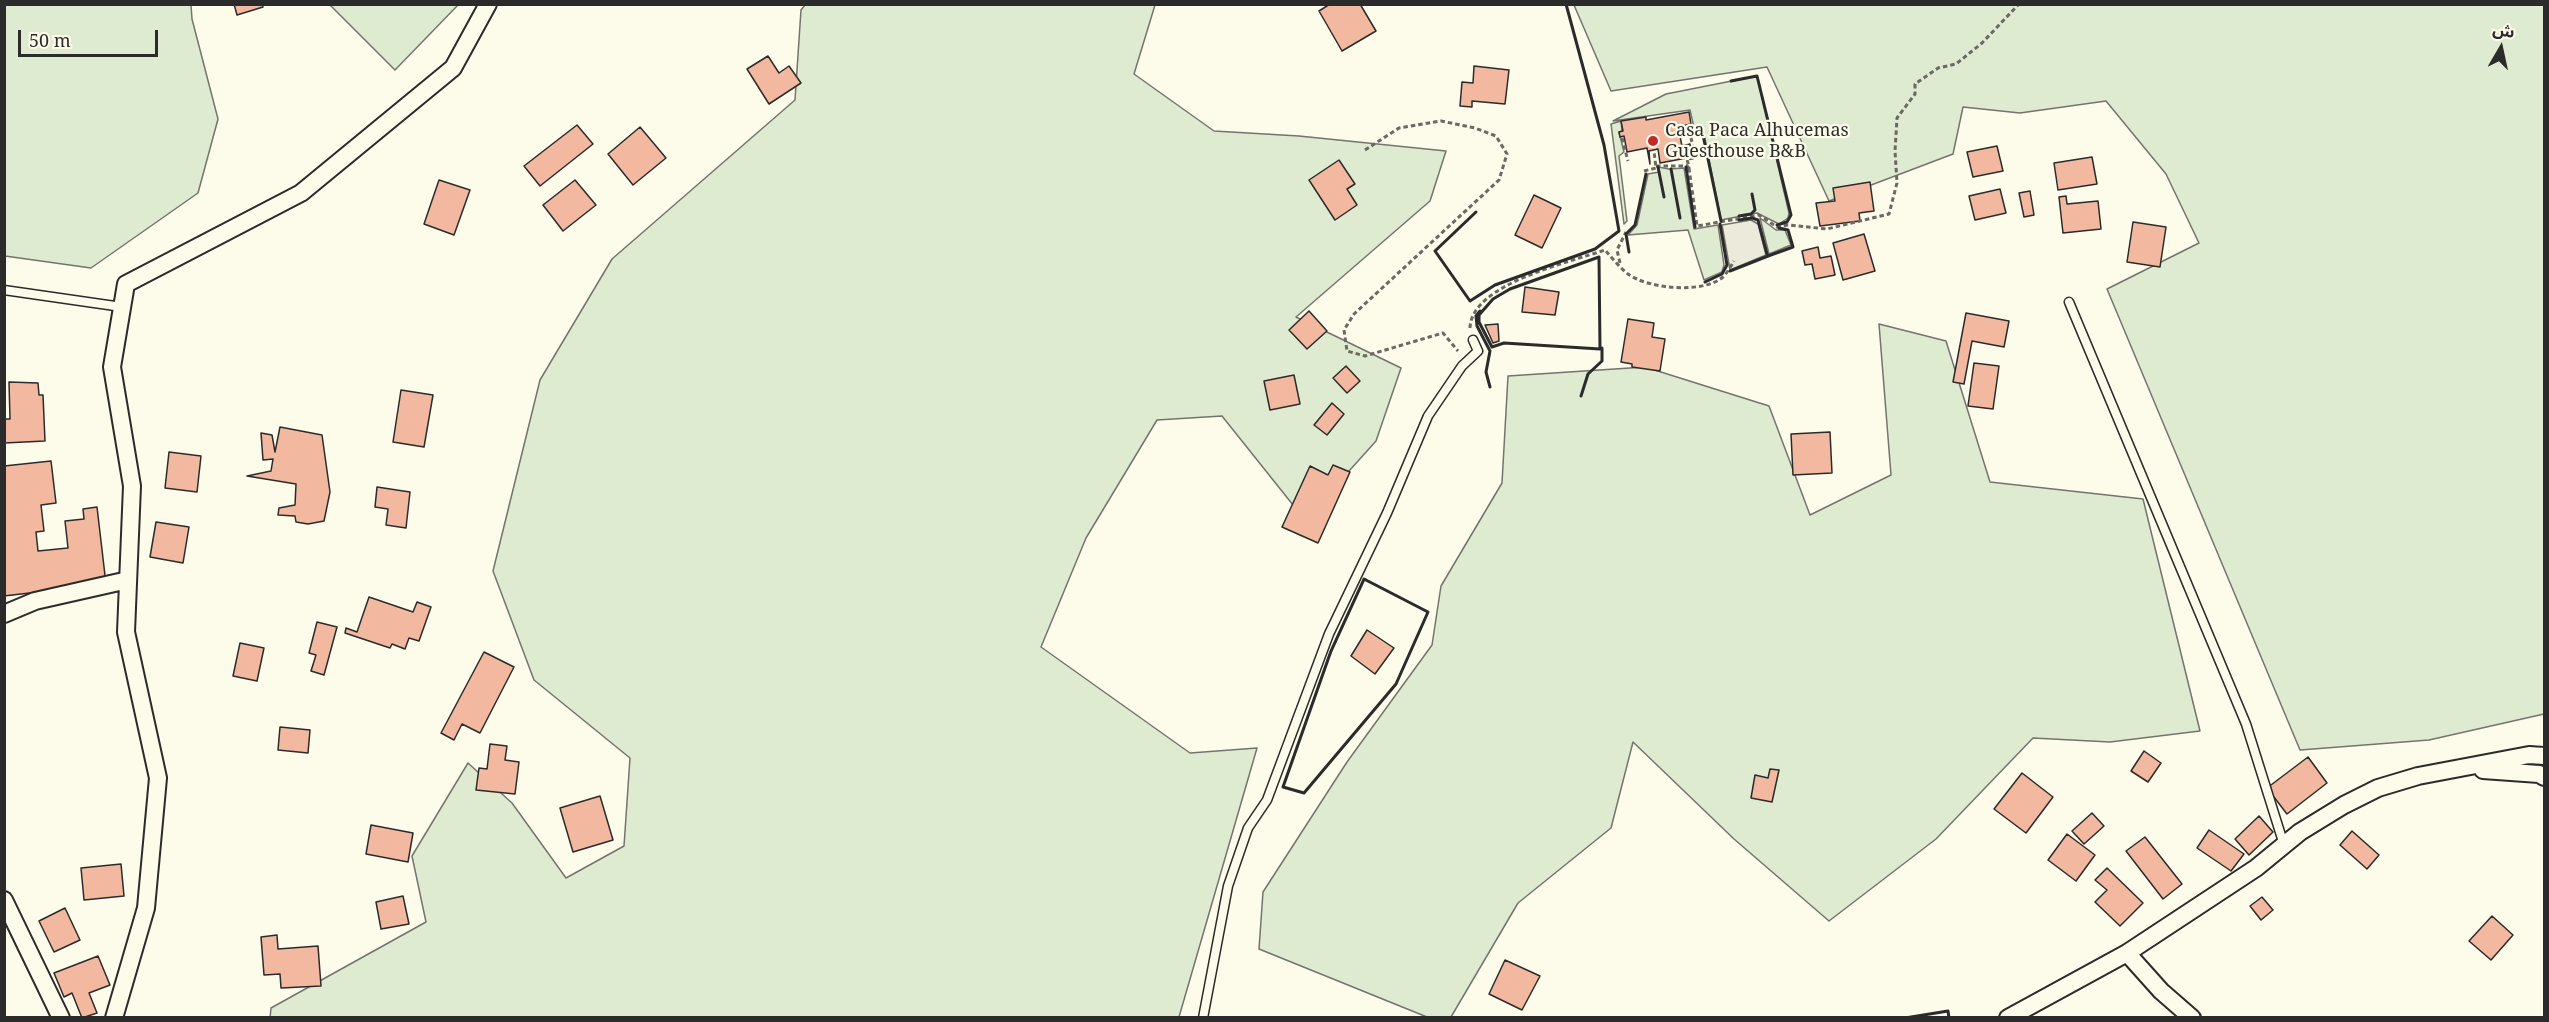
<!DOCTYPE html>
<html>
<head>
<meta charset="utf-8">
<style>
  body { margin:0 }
  #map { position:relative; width:2549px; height:1022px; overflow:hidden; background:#fdfbea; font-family:"Noto Serif","Noto Sans Arabic",serif }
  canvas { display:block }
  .frame { position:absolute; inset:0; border:6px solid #2b2b2b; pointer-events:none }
  .north { position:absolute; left:2471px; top:18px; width:60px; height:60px; -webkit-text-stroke:4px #fdfbea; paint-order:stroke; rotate:9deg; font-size:16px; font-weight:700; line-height:24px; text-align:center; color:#2b2b2b }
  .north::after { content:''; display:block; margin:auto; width:21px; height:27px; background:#2b2b2b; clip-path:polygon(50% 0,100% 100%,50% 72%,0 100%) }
  .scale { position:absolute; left:18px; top:30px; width:140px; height:27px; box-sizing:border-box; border:3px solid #2b2b2b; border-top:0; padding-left:8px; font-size:18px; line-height:21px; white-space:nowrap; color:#2b2b2b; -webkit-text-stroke:4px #fdfbea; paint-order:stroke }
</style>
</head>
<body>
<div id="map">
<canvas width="2549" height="1022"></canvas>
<div class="frame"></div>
<div class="north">ش</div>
<div class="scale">50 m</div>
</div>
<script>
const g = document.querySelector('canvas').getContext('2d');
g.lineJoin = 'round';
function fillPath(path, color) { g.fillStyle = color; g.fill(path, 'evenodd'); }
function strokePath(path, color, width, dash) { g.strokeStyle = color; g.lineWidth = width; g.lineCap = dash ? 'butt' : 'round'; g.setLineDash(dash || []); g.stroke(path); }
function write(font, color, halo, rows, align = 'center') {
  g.font = font + ' "Noto Serif",serif'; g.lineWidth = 4.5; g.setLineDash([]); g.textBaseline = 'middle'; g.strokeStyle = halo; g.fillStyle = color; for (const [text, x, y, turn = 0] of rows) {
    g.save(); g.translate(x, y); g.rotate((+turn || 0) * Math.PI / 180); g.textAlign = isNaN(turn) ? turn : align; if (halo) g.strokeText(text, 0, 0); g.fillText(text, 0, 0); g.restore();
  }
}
const green = new Path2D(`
  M5,4L191,5L192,19L218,119L198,193L91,268L5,256Z
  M330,5H458L395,70Z
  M805,5H1155L1134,74L1214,131L1299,136L1446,151L1430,201L1296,317L1401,368L1376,441L1305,520L1222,416L1157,420L1086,538L1041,647L1190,753L1257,748L1179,1017L270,1018L271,1008L426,922L412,856L468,763L512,803L566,878L624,846L630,758L534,680L493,571L540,380L612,259L795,100L801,10Z
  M1574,5H2544V714L2429,740L2300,750L2107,289L2199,243L2166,174L2106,101L2020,113L1963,107L1953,154L1829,201L1767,67L1611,91Z
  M1757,76L1789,213L1788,218L1779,224L1757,213L1721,220L1704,134L1695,132L1690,110L1613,121L1666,94Z
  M1621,121L1622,131L1619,132L1624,152L1619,156L1627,221L1624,224L1611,124Z
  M1658,167L1669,169L1684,168L1694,229L1718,225L1724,265L1722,272L1704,280L1688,230L1628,235L1637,225L1648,174L1659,172Z
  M1760,218L1776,230H1785L1791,245L1769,254Z
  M1879,324L1946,341L1990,482L2143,499L2200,731L2110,742L2033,738L1936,839L1829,921L1734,839L1633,742L1611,828L1518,903L1451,1017H1427L1259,949L1263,892L1347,762L1432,645L1441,586L1502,483L1508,376L1645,367L1769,406L1810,515L1891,475Z`);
const parking = new Path2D(`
  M1751,220L1758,224L1766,255L1730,270L1722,225Z`);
const building = new Path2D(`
  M234,4H262L263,7L237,15Z
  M1330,4H1360L1376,31L1342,51L1319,11Z
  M768,56L779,73L789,66L801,83L769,104L747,69Z
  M1474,66L1509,70L1505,104L1472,101V107L1460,106L1462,82L1473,83Z
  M1689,112L1691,124L1678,127L1682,146L1690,144L1692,157L1660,163L1658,149L1649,151L1650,164L1647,148L1627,152L1624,136L1620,137L1619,132L1623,131L1621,121L1646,117V120Z
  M577,125L593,144L540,186L524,166Z
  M640,127L666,158L633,185L608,154Z
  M1997,146L2003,171L1973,177L1967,152Z
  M2092,157L2097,184L2058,190L2054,163Z
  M1339,160L1355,184L1347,189L1357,205L1335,220L1309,180Z
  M439,180L470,190L454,235L424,224Z
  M575,180L596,205L563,231L543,205Z
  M1870,182L1874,211L1859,213L1860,221L1820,226L1816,203L1835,201L1833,188Z
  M2000,189L2006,213L1975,220L1969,196Z
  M2030,191L2034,215L2024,217L2019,193Z
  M1534,195L1561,208L1542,248L1515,235Z
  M2066,196L2067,204L2098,201L2101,229L2063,233L2059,197Z
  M2133,222L2166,227L2160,267L2127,262Z
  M1864,234L1875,271L1843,280L1833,243Z
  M1818,247L1820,258L1831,256L1835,275L1815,279L1812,264L1805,265L1802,251Z
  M1525,287L1559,292L1555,315L1522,312Z
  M1309,311L1327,331L1307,349L1289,330Z
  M1966,313L2009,321L2004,347L1972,341L1964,384L1953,382Z
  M1628,319L1654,323L1652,337L1665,339L1660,371L1632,367V364L1621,362Z
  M1498,324L1499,341L1493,343L1485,325Z
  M1974,363L1999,366L1993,409L1968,406Z
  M1346,366L1360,381L1347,393L1333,378Z
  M1294,375L1300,404L1270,410L1264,381Z
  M9,382L38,383L39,395H43L45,441L4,443V419H10Z
  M401,390L433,395L424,447L393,442Z
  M1332,403L1344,414L1327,435L1314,425Z
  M280,427L322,435L330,492L324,521L308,524L296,522L295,516L278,515L279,508L295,505L296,484L247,476L271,471L273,459L263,460L261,433L272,435L275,452Z
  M1830,432L1832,473L1793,475L1791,434Z
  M169,452L201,456L197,492L165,488Z
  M51,461L56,503L41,505L44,531L36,532L38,551L68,548L65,521L84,519L83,509L97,507L106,584L4,596V466Z
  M1333,465L1350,472L1318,543L1282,527L1310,466L1328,475Z
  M377,487L410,492L406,528L386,525L388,509L375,507Z
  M156,522L189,527L183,563L150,557Z
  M369,597L413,612L417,602L431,607L419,641L409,638L405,649L392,644L390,648L345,633L346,628L357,632Z
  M317,622L337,627L324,675L311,671L316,655L309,653Z
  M1367,630L1394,648L1375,674L1351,656Z
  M240,643L264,648L257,681L233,676Z
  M484,652L514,667L480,733L462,724L454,740L441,733Z
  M280,727L310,730L308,753L278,750Z
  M490,744L507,746L505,760L519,762L515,794L476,790L479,768L487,769Z
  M2144,751L2161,763L2148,782L2131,771Z
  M2308,757L2327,783L2287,814L2267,788Z
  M1770,769L1779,770L1772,802L1751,798L1755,775L1768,778Z
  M2022,773L2053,797L2026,833L1994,809Z
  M600,796L613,840L573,852L560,808Z
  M2092,813L2104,826L2084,844L2072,831Z
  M2259,816L2273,832L2249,855L2235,839Z
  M371,825L413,833L408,862L366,854Z
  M2209,830L2244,854L2231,871L2197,848Z
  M2352,831L2379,855L2367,869L2340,845Z
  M2067,834L2095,855L2076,881L2048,860Z
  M2145,837L2182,884L2163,899L2126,851Z
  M121,864L124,896L84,900L81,868Z
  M2107,868L2143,903L2120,926L2095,902L2107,890L2095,880Z
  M403,896L409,924L381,929L376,902Z
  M2262,897L2273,910L2261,920L2250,906Z
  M65,908L80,940L54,952L39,921Z
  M2492,916L2513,935L2491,960L2469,941Z
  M277,935L278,949L318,946L321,986L281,988L280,974L264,975L261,937Z
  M98,956L110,985L89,993L97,1013L82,1018L72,993L64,997L54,973Z
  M1505,960L1540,976L1522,1010L1489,994Z`);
const path = new Path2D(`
  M1622,138L1628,161
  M1365,150L1399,128L1441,121L1475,128L1496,136L1507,154L1499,180L1354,314L1344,330L1347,351L1365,356L1443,333L1458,351
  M1656,166H1687L1689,168L1687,159L1695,158L1689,127
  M1689,168L1697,226L1759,215L1777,227L1788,225L1827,229L1889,214L1897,183L1895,151L1897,118L1915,94V84L1938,68L1956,64L1982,43L2019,4
  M1644,171L1656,168L1654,151
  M1620,263L1617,250L1626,232
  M1470,328C1471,284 1570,262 1605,250C1612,258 1620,268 1628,274C1648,289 1703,294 1723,277C1727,273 1731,266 1734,261`);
const service = new Path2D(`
  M4,290L122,307
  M2069,302L2246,724L2284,845
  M1203,1018L1228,886L1248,828L1267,800L1329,634L1387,513L1428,416L1462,366L1478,351L1473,340`);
const minor = new Path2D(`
  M4,614L35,601L128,580
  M2483,770L2539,774L2544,777
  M4,900L61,1018
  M2127,953L2161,991L2192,1018
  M114,1018L146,908L158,778L126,632L132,486L112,367L126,284L301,193L453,68L488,4
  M2008,1018L2127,953L2256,868L2300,832L2344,805L2378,788L2418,776L2529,755L2544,756`);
const wall = new Path2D(`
  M1731,81L1757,76L1791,215L1787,222L1777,225
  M1695,133L1703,135L1721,221
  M1658,167L1664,197
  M1686,167L1695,227
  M1671,169L1680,218
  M1476,212L1435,251L1470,301L1495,285L1595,249L1619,231L1604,145L1566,4
  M1739,216L1751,214L1755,210L1752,194
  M1739,220L1752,218L1758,220L1767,254
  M1629,252L1626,234L1635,225L1646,174
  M1767,254L1768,256L1793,247L1788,230L1779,228
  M1599,257L1600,349L1504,343L1492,347L1479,322V315L1493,299L1510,289Z
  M1730,271L1768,256
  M1705,282L1722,274L1727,265L1720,224
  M1480,311L1476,316L1477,326L1490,351L1486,372L1490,387
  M1602,348V357V349
  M1581,396L1588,374L1602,361V356
  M1364,579L1428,612L1396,684L1304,793L1283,787L1331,651Z
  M1905,1018L1948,1011L1949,1018`);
const markers = [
  [1653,141,6,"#c62828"]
];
const poiNames = [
  ["Casa Paca Alhucemas",1665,131],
  ["Guesthouse B&B",1665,152]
];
fillPath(green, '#deebd1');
strokePath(green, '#74746e', 1.5);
fillPath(parking, '#eceadb');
strokePath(parking, '#74746e', 1.5);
fillPath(building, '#f2b8a0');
strokePath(building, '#2b2b2b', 1.5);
strokePath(service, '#2b2b2b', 11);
strokePath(minor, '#2b2b2b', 20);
strokePath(path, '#6a6964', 3, [4.5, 3]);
strokePath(service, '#fdfbea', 8);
strokePath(minor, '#fdfbea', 16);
strokePath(wall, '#2b2b2b', 3);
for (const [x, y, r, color] of markers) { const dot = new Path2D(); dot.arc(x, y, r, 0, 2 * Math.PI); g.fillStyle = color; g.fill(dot); strokePath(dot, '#fdfbea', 2); }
write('18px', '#2b2b2b', '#fdfbea', poiNames, 'left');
</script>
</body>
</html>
